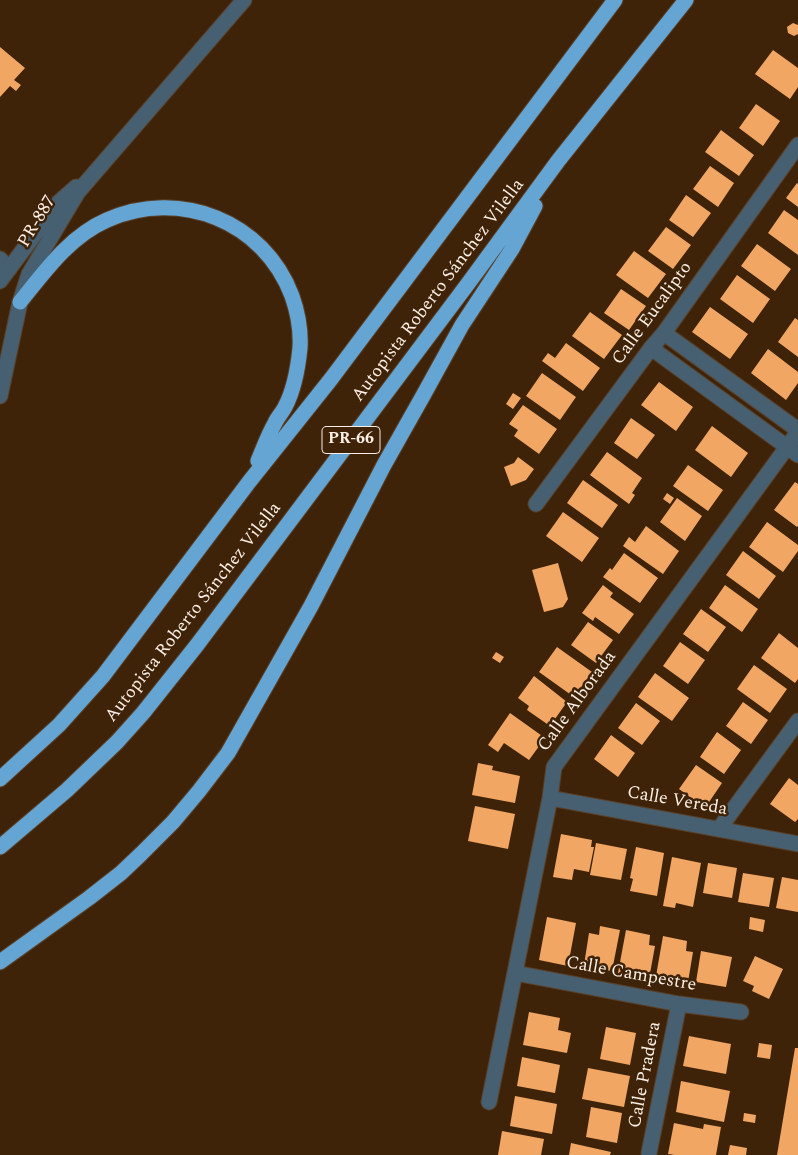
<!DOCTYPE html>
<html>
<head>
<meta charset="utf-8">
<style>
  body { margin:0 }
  canvas { display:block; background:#3f2309 }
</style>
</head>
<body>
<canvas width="798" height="1155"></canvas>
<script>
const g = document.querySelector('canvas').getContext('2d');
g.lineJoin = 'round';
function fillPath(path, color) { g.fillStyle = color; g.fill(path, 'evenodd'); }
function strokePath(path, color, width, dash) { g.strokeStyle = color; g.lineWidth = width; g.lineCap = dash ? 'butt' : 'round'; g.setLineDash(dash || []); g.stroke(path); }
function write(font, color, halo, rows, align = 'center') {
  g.font = font + ' Spectral,serif'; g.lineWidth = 5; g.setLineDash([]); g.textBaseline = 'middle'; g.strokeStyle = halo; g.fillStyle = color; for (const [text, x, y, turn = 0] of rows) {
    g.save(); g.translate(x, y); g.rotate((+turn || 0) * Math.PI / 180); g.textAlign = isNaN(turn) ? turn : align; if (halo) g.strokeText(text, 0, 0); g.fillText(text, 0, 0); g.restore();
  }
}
const building = new Path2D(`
  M793,23L798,25V34L794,36L788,33L787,27Z
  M0,47L25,68L14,80L21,85L16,91L10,86L0,97Z
  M773,50L798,68V87L790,99L755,74Z
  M756,104L780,121L763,146L739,128Z
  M721,130L754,155L739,176L705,152Z
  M710,166L734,183L718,207L693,189Z
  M797,183L798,184V207L786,198Z
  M686,195L711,213L693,237L669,220Z
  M784,210L798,220V255L768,233Z
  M666,227L691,245L673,269L648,251Z
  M757,244L791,269L775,291L741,266Z
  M634,251L666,274L648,298L616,275Z
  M737,275L770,299L753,323L720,299Z
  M621,289L646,306L629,330L604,313Z
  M710,307L748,334L730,359L692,332Z
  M590,312L622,335L604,359L572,336Z
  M795,318L798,320V357L778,342Z
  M566,343L600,368L583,391L542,361L548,353L555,358Z
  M768,349L798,372V383L786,400L751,373Z
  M542,373L576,397L560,420L526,396Z
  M659,382L693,407L676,431L641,405Z
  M513,393L521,398L513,409L506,404Z
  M523,405L557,429L539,454L514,436L518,430L509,424Z
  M631,418L655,435L637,459L614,443Z
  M712,426L748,453L731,477L695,450Z
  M607,452L642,478L632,493L635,495L629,504L590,475Z
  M518,457L534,469L526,480L511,486L504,467L514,463Z
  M688,465L723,490L708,511L673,486Z
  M583,480L618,505L602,528L567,503Z
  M795,482L798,484V526L797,527L774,510Z
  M667,493L674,498L670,504L663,499Z
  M677,498L702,516L685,541L660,522Z
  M563,512L599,538L582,562L546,536Z
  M767,522L798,545V551L783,572L749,547Z
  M646,526L679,551L663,574L623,546L629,537L635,542Z
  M743,551L776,576L759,599L726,575Z
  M624,553L658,578L640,603L603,577L610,568L612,570Z
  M558,563L568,599L563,607L544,612L532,570Z
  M603,585L613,593L610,597L634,614L619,634L595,617L593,621L582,613Z
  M725,585L758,609L742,632L709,608Z
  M701,609L726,627L708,652L683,634Z
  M588,622L613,640L596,663L571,645Z
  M779,633L798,648V679L795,683L761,658Z
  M680,642L705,660L688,684L663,666Z
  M557,647L592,672L574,697L539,672Z
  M496,652L504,657L500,663L492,658Z
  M754,665L787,689L770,713L737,689Z
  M655,673L689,698L672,721L638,697Z
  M534,676L567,702L550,726L527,710L529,706L518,698Z
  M743,702L768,720L751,744L726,726Z
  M636,703L660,721L642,745L618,728Z
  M510,713L545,738L529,760L504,743L498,752L488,745Z
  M717,732L741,750L724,774L700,757Z
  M611,735L635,753L618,777L594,759Z
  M478,763L493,766L492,770L520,776L515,803L472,795Z
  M696,765L722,783L705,808L679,789Z
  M789,778L798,785V819L795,822L770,804Z
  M475,806L515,814L508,849L468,841Z
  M561,834L592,840L591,847H594L589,872L574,869L572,880L553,877Z
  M596,843L627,849L621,880L590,875Z
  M636,847L664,853L657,896L630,891L633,879L630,878Z
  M672,857L701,863L693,907L676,903L675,908L663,906Z
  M708,863L737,868L732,898L703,893Z
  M743,873L774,878L769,907L738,902Z
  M782,877L798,880V912L776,908Z
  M547,917L576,923L568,966L539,960Z
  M750,917L765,920L763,932L749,929Z
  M600,926L620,930L612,971L592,968V966L584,965L589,933L599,935Z
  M626,930L650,935L649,945L655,946L649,979L618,973Z
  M663,936L687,941L686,951L693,952L688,982L656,976Z
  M701,951L732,957L726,987L696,982Z
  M755,956L783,969L769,999L752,991L754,986L743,981Z
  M529,1012L560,1018L558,1030L571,1033L567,1053L523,1045Z
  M606,1027L636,1033L630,1065L600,1059Z
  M689,1036L731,1044L726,1074L683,1066Z
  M759,1043L772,1045L770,1059L757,1057Z
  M795,1048H798V1155H777Z
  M522,1057L560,1065L555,1093L517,1086Z
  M588,1068L630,1076L624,1107L582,1099Z
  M681,1081L730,1091L724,1122L676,1112Z
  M515,1096L557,1104L552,1134L510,1126Z
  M591,1107L622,1113L617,1143L586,1137Z
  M744,1113L756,1115L755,1123L743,1121Z
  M674,1123L703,1129L704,1124L721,1127L716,1155H675L668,1154Z
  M502,1131L544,1139L541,1155H498Z
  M571,1143L611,1152L610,1155H569Z
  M730,1145L747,1148L746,1155H728Z`);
const minor = new Path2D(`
  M0,259L9,269
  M664,333L798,430
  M651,348L798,455
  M536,504L651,348L664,333L798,145
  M550,798L798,844
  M719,829L798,721
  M515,973L679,1004L741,1012
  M489,1102L550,798L554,767L798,432
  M649,1153L679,1004`);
const tertiary = new Path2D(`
  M0,281L59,202L76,187
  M0,396L20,302L29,274L78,192L244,0`);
const motorway = new Path2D(`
  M20,302C45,271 70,236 107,220C180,188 264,221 292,296C298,313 301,331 300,348C298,368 294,390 285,407C282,413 277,418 275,423C268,435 263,449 258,461
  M0,779L59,725L103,676L249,482L331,379L615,0
  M0,847L67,790L117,742L143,713L197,645L467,285L558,161L686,0
  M0,962L89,898L121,873L141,854L173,822L199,791L228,753L311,606L384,465L424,394L462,325L512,249L535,206`);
const shields = [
  [351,440,58]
];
const shieldNames = [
  ["PR-66",351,440]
];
const streetNames = [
  ["PR-887",38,222,-59],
  ["Autopista Roberto Sánchez Vilella",439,291,-53],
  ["Calle Eucalipto",653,314,-54],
  ["Autopista Roberto Sánchez Vilella",194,613,-52],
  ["Calle Alborada",578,702,-54],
  ["Calle Vereda",677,802,10],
  ["Calle Campestre",631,975,10],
  ["Calle Pradera",646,1075,-79]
];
fillPath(building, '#f2a663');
strokePath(minor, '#594028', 17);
strokePath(tertiary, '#594028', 17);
strokePath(motorway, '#594028', 17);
strokePath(minor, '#465f71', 15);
strokePath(tertiary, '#465f71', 15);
strokePath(motorway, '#65a5d3', 15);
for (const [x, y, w] of shields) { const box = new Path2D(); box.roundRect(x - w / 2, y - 13.5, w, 27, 4); g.fillStyle = '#3f2309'; g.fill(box); strokePath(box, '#fcefe5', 1); }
write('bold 16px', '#fcefe5', null, shieldNames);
write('18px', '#fcefe5', '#3f2309', streetNames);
</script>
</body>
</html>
